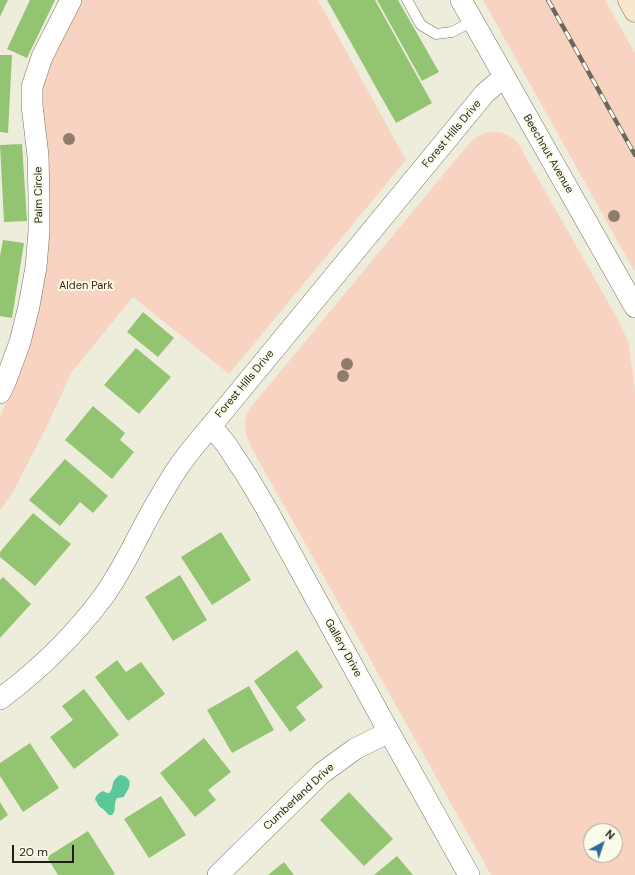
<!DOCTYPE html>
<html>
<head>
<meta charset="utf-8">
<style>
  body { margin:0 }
  #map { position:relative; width:635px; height:875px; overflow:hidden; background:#eeeddc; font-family:"DM Sans",sans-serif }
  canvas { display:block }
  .north { position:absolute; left:583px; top:823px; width:40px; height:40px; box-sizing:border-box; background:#fbfbe9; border:1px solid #a3a395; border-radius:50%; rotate:40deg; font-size:11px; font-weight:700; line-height:16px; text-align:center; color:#1f1f18 }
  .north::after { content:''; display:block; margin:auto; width:14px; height:18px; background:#2e6aa1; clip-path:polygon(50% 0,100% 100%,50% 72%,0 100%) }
  .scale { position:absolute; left:12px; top:845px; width:62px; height:18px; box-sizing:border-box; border:2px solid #1f1f18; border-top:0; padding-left:5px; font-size:12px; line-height:14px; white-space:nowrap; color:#1f1f18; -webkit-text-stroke:3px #fbfbe9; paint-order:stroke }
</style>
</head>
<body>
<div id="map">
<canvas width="635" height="875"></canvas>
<div class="north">N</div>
<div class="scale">20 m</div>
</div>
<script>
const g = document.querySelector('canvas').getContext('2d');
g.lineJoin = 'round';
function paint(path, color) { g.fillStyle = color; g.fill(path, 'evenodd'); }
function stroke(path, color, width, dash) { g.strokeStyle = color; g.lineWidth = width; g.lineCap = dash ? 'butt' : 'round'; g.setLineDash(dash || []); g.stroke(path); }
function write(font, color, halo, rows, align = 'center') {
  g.font = font + ' "DM Sans",sans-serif'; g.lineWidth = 4; g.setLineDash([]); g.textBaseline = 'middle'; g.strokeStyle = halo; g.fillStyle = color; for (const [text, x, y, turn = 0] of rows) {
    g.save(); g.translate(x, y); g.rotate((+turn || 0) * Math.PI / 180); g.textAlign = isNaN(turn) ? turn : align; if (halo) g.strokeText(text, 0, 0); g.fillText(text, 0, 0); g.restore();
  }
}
paint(new Path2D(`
  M 82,0 L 318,0 L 406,160 L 229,374 L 133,297 L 72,372 L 45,430 L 14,490 L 0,511 L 0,416 L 16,382 L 41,109 L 41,92 L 49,64 Z
  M 483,0 L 605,0 L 635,53 L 635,272 Z
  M 493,132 C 503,132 510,135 518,143 L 617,318 L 626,337 L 629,344 L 635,392 L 635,875 L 491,875 L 250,445 C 245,431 241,421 251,407 L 471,141 C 478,135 484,133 493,132 ZM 591,831 L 615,831 L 615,855 L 591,855 Z`), '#f8d3c1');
paint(new Path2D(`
  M 120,775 C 126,775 132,781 129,787 C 128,791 125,793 124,797 L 117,798 C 113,804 117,810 112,815 L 109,815 L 103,809 L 100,807 L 98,805 L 97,802 L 95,800 C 96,795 99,793 103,791 L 107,793 L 109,793 C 115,788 109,782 120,775 Z`), '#5bc899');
paint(new Path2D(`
  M 0,0 L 8,0 L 0,17 Z
  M 30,0 L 55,0 L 27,58 L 7,49 Z
  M 327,0 L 375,0 L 432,103 L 396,123 Z
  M 377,0 L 398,0 L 439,72 L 422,81 Z
  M 0,55 L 12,55 L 8,133 L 0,132 Z
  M 22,144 L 27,221 L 4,222 L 0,145 Z
  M 3,240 L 24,243 L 12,318 L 0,316 L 0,256 Z
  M 143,312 L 174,338 L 158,357 L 127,332 Z
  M 136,348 L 171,377 L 139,414 L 104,385 Z
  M 93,406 L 125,433 L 120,440 L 134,452 L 112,479 L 65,440 Z
  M 65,459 L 108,496 L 93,513 L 80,502 L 60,526 L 29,500 Z
  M 33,513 L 71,544 L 35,586 L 0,557 L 0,552 Z
  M 221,532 L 251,580 L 212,605 L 181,557 Z
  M 180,575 L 207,620 L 173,641 L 145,597 Z
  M 3,577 L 31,604 L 0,638 L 0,580 Z
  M 297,650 L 323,687 L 296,707 L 306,720 L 290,732 L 254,681 Z
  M 117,660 L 126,672 L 141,662 L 165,694 L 128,721 L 95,677 Z
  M 249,686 L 274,730 L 232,753 L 207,710 Z
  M 84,689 L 119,735 L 74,769 L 50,737 L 73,720 L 62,706 Z
  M 204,738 L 231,772 L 208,790 L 216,800 L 195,817 L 160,773 Z
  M 30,743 L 59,788 L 23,812 L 0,776 L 0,763 Z
  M 349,792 L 393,839 L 364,866 L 320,820 Z
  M 161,796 L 186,835 L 149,858 L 124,819 Z
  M 0,802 L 8,815 L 0,821 Z
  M 88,831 L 115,874 L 113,875 L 58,875 L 47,857 Z
  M 397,856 L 413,875 L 374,875 Z
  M 284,862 L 294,875 L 268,875 Z`), '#93c472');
const lane = new Path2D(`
  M 407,0 L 421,25 L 436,34 L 452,32 L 473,21`);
const street = new Path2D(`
  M 461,0 L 635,307
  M 0,393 L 6,380 L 20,342 L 29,306 L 36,267 L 39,231 L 39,198 L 38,156 L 32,105 L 32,87 L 42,57 L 71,0
  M 211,426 L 226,444 L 247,476 L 266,508 L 389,732 L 469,875
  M 0,699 C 39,670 74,636 103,597 C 125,567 138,534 157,502 C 164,490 171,478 179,466 C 189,452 200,439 211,426 L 485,93 L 504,77
  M 218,875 L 322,773 L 355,749 L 389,732`);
const secondary = new Path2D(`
  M 629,0 L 635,11`);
stroke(lane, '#757465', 11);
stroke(street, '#757465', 22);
stroke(secondary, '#757465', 23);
stroke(lane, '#fff', 10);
stroke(street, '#fff', 21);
stroke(secondary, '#f8e7cd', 22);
const rail = new Path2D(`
  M 548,0 L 635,155`);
stroke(rail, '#69685e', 4.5);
stroke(rail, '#fbfbe9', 3, [9]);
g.fillStyle = '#8f7c6a';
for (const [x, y] of [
  [69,139],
  [614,216],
  [347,364],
  [343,376]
]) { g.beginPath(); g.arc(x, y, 6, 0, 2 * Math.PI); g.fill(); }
write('11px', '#1f1f18', '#fbfbe9', [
  ["Forest Hills Drive",452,134,-50],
  ["Beechnut Avenue",548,154,60],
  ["Palm Circle",39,195,-91],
  ["Forest Hills Drive",245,384,-50],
  ["Gallery Drive",343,648,61],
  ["Cumberland Drive",299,797,-43]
]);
write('11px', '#411f0c', '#fbfbe9', [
  ["Alden Park",86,286]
]);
</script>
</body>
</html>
